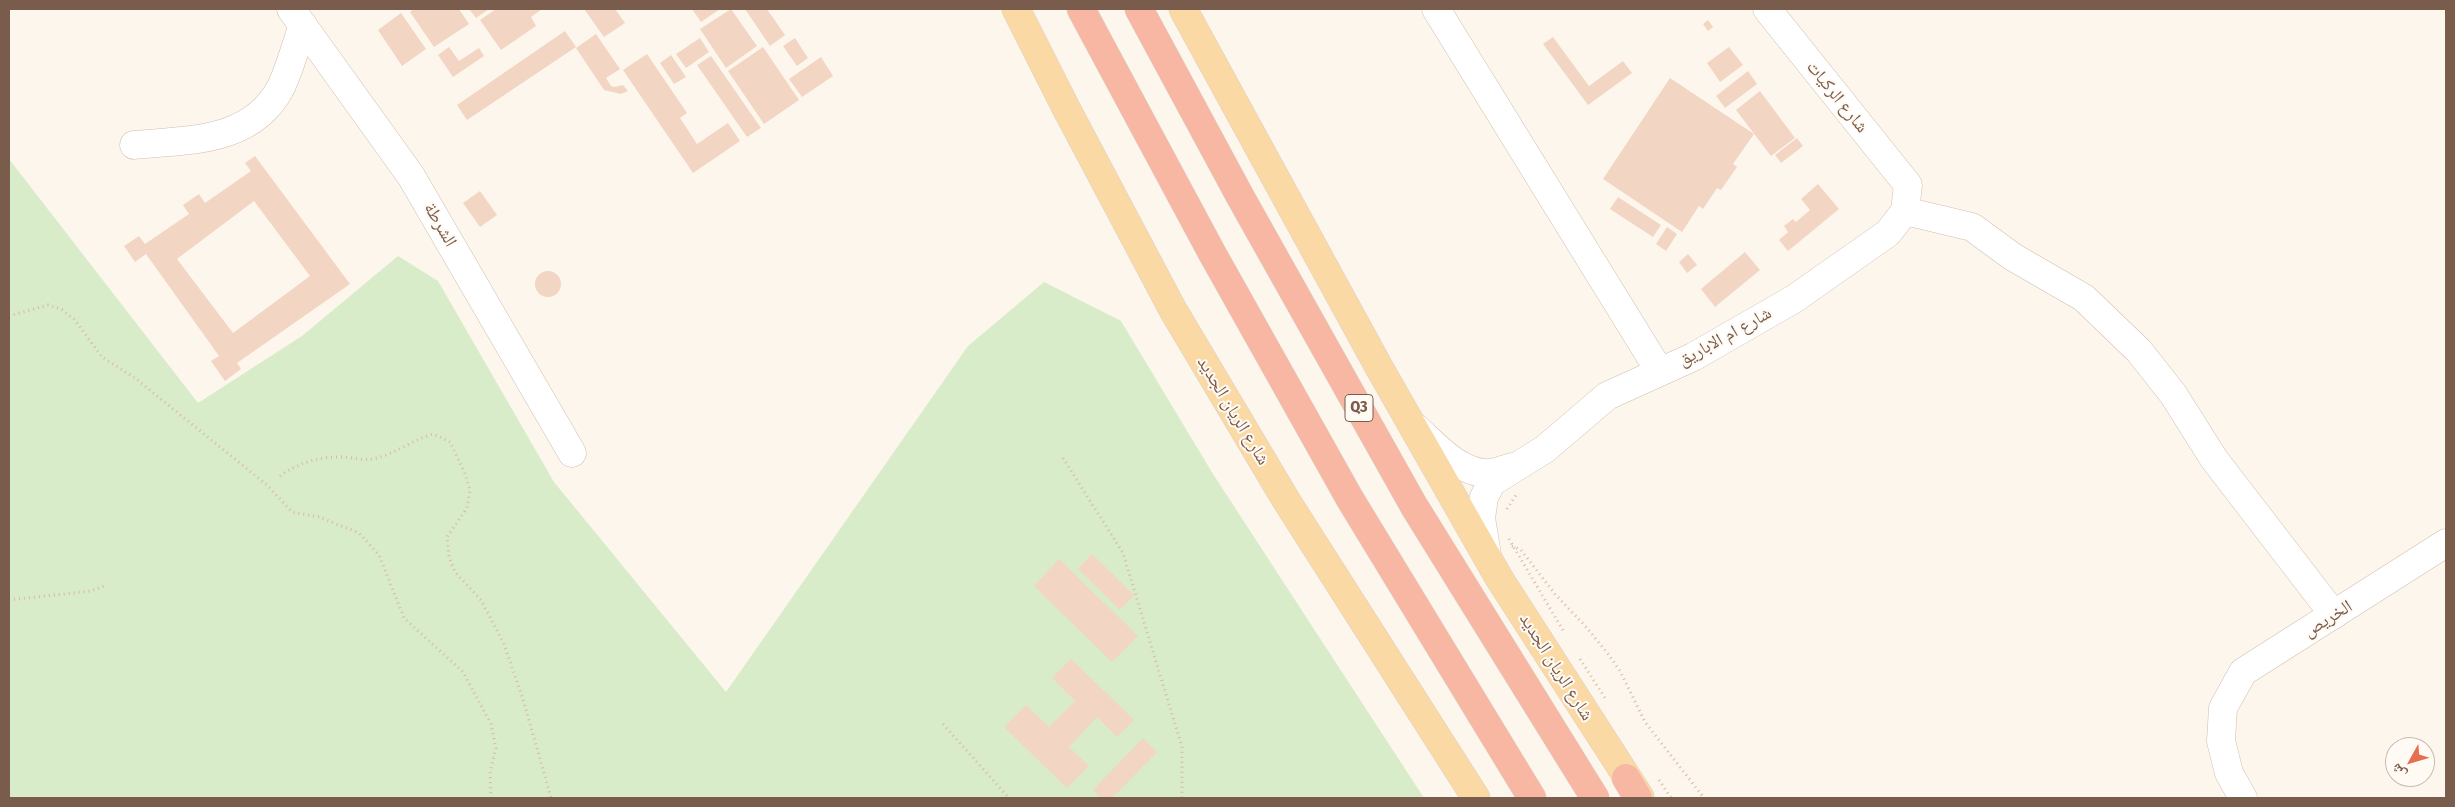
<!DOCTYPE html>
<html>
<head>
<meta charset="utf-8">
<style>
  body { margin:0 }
  #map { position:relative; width:2455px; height:807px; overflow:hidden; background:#fdf6ec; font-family:"Fira Sans Condensed","Noto Naskh Arabic",sans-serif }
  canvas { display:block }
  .frame { position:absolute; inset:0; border:10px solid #7a5c4d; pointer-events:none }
  .north { position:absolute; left:2385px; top:737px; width:50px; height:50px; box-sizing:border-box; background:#fffaf3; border:1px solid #cabbb1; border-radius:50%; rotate:231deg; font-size:14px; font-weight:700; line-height:20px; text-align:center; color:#7a5c4d }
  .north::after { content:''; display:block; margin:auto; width:18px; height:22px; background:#e76f51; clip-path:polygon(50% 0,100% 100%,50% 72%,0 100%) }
</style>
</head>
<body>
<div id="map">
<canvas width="2455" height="807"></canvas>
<div class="frame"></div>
<div class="north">ش</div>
</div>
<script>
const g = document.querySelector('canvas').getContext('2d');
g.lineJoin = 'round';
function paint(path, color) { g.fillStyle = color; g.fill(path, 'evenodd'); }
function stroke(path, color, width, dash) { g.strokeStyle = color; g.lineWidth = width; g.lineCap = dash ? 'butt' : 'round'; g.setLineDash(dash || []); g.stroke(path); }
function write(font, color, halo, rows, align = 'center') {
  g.font = font + ' "Fira Sans Condensed","Noto Naskh Arabic",sans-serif'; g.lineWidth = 4; g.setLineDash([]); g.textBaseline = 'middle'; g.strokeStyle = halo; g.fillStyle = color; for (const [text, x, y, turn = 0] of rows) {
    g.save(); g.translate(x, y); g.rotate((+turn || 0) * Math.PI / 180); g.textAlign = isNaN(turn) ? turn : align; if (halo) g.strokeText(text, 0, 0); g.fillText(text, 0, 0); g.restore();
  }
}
paint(new Path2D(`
  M 9,159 L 198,403 L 302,336 L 398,256 L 438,281 L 554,482 L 726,692 L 968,346 L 1044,282 L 1121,321 L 1213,474 L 1424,798 L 9,798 Z`), '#d8ecc9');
paint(new Path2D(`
  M 414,9 L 459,9 L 469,24 L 434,47 L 410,12 Z
  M 469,9 L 489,9 L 476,18 Z
  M 496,9 L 542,9 L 531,17 L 536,26 L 501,50 L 480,20 Z
  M 584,9 L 615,9 L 625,23 L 604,37 Z
  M 692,9 L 720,9 L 701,22 Z
  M 731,9 L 757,46 L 726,68 L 700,29 Z
  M 745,9 L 767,9 L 785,35 L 770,46 Z
  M 401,13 L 426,49 L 402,66 L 378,30 Z
  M 1708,20 L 1713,27 L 1708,31 L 1703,24 Z
  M 565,31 L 576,47 L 467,120 L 457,105 Z
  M 596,34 L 620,69 L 606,78 L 611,86 L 615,87 L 623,85 L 628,91 L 621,94 L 604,90 L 576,48 Z
  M 1553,37 L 1589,86 L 1623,61 L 1632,73 L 1588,105 L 1543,44 Z
  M 700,38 L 709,52 L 686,68 L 676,54 Z
  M 795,38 L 808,58 L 797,66 L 783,46 Z
  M 449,47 L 459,61 L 479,48 L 484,56 L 453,77 L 438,55 Z
  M 763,47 L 799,100 L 764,124 L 728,71 Z
  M 1729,47 L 1743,65 L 1720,82 L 1707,63 Z
  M 647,54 L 687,113 L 680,118 L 697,144 L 728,123 L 740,141 L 693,173 L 623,70 Z
  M 671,55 L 686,77 L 674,84 L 660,63 Z
  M 711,56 L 761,128 L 747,137 L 697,65 Z
  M 821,57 L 833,76 L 802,97 L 789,79 Z
  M 1748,71 L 1757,84 L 1725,108 L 1716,96 Z
  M 1670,78 L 1754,134 L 1733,164 L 1737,167 L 1721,190 L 1717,188 L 1703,209 L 1699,206 L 1682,232 L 1603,179 Z
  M 1760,91 L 1795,138 L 1771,156 L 1736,110 Z
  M 1797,138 L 1803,146 L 1781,163 L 1775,155 Z
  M 255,156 L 350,284 L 237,363 L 241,369 L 225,381 L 211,361 L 219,356 L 146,254 L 135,262 L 124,246 L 139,236 L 145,244 L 189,214 L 183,205 L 199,194 L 205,203 L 251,171 L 245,163 ZM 254,201 L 310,276 L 233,333 L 177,259 Z
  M 1818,184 L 1839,209 L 1788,251 L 1779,240 L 1788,232 L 1784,226 L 1793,219 L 1796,222 L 1810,210 L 1801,199 Z
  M 480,191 L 497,215 L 480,227 L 463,203 Z
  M 1618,197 L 1661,225 L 1653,237 L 1610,209 Z
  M 1667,227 L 1677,234 L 1666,251 L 1656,244 Z
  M 1745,252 L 1760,270 L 1715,307 L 1701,289 Z
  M 1688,254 L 1697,265 L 1687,273 L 1679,262 Z
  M535 284a13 13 0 1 1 26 0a13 13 0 1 1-26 0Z
  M 1092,554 L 1134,595 L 1120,610 L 1078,569 Z
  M 1059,559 L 1138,636 L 1112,662 L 1034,586 Z
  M 1071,659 L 1134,720 L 1117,737 L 1097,717 L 1069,747 L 1089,766 L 1067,788 L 1004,727 L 1026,705 L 1049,727 L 1075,701 L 1052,678 Z
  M 1143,738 L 1157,752 L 1112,798 L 1101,798 L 1093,790 Z`), '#f3d5c3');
const minor = new Path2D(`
  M 291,9 L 411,176 L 572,453
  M 1436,9 L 1660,372
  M 134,145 C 188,140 252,143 281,87 C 290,68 296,45 303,25
  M 1905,211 L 1972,227 L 2013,257 L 2084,298 L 2139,351 L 2173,394 L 2214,459 L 2334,615
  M 1416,428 C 1436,446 1457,471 1485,473 C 1493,474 1504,469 1512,467
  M 1487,555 L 1481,518 L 1484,497 L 1492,482 L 1545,449 L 1607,396 L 1693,357 L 1794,299 L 1888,233 L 1905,211 L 1908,185 L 1767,9
  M 2243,798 L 2229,773 L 2221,741 L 2223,708 L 2243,672 L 2446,543`);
const major = new Path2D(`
  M 1016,9 L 1066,108 L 1173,310 L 1286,500 L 1476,798
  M 1183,9 L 1380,369 L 1499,578 L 1640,797`);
const highway = new Path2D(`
  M 1081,9 L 1212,253 L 1350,499 L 1532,798
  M 1139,9 L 1241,198 L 1414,506 L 1595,798
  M 1626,778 L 1638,798`);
stroke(minor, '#d1beb0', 29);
stroke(major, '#dad1cd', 29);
stroke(highway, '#dad1cd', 29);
stroke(new Path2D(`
  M 9,316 L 48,305 L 61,309 L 74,319 L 102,357 L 135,378 L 268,486 L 292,512 L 319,517 L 359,533 L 379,555 L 404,618 L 463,672 L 491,724 L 496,748 L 490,772 L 491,798
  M 1063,458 L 1123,553 L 1182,747 L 1182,798
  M 280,476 C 298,463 320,456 342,457 C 352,457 363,461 372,459 C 394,455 412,440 433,434 L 450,442 L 464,471 L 470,490 L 467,508 L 447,537 L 449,557 L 455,572 L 481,600 L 504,644 L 523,699 L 551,798
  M 1507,509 L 1516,495
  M 1509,539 L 1564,632
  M 1512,546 L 1521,550 L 1555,594 L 1587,628 L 1609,655 L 1620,671 L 1645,722 L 1704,798
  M 9,600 L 91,591 L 104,586
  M 1580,659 L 1605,698
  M 943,724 L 1009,798
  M 1659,780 L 1671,798`), '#d9b8a5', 3, [1, 4]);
stroke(minor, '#fff', 28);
stroke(major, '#fbd9a5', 28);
stroke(highway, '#f7b7a3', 28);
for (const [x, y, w] of [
  [1359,408,28]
]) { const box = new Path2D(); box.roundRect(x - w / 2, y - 13.5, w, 27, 4); g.fillStyle = '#fffaf3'; g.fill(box); stroke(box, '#7a5c4d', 1); }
write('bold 16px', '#7a5c4d', null, [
  ["Q3",1359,408]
]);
write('18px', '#7a5c4d', '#fffaf3', [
  ["شارع الركيات",1837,97,51],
  ["الشرطة",440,225,60],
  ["شارع ام الاباريق",1725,337,-29],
  ["شارع الريان الجديد",1233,411,59],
  ["الخريص",2328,619,-32],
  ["شارع الريان الجديد",1556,667,58]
]);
</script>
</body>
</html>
